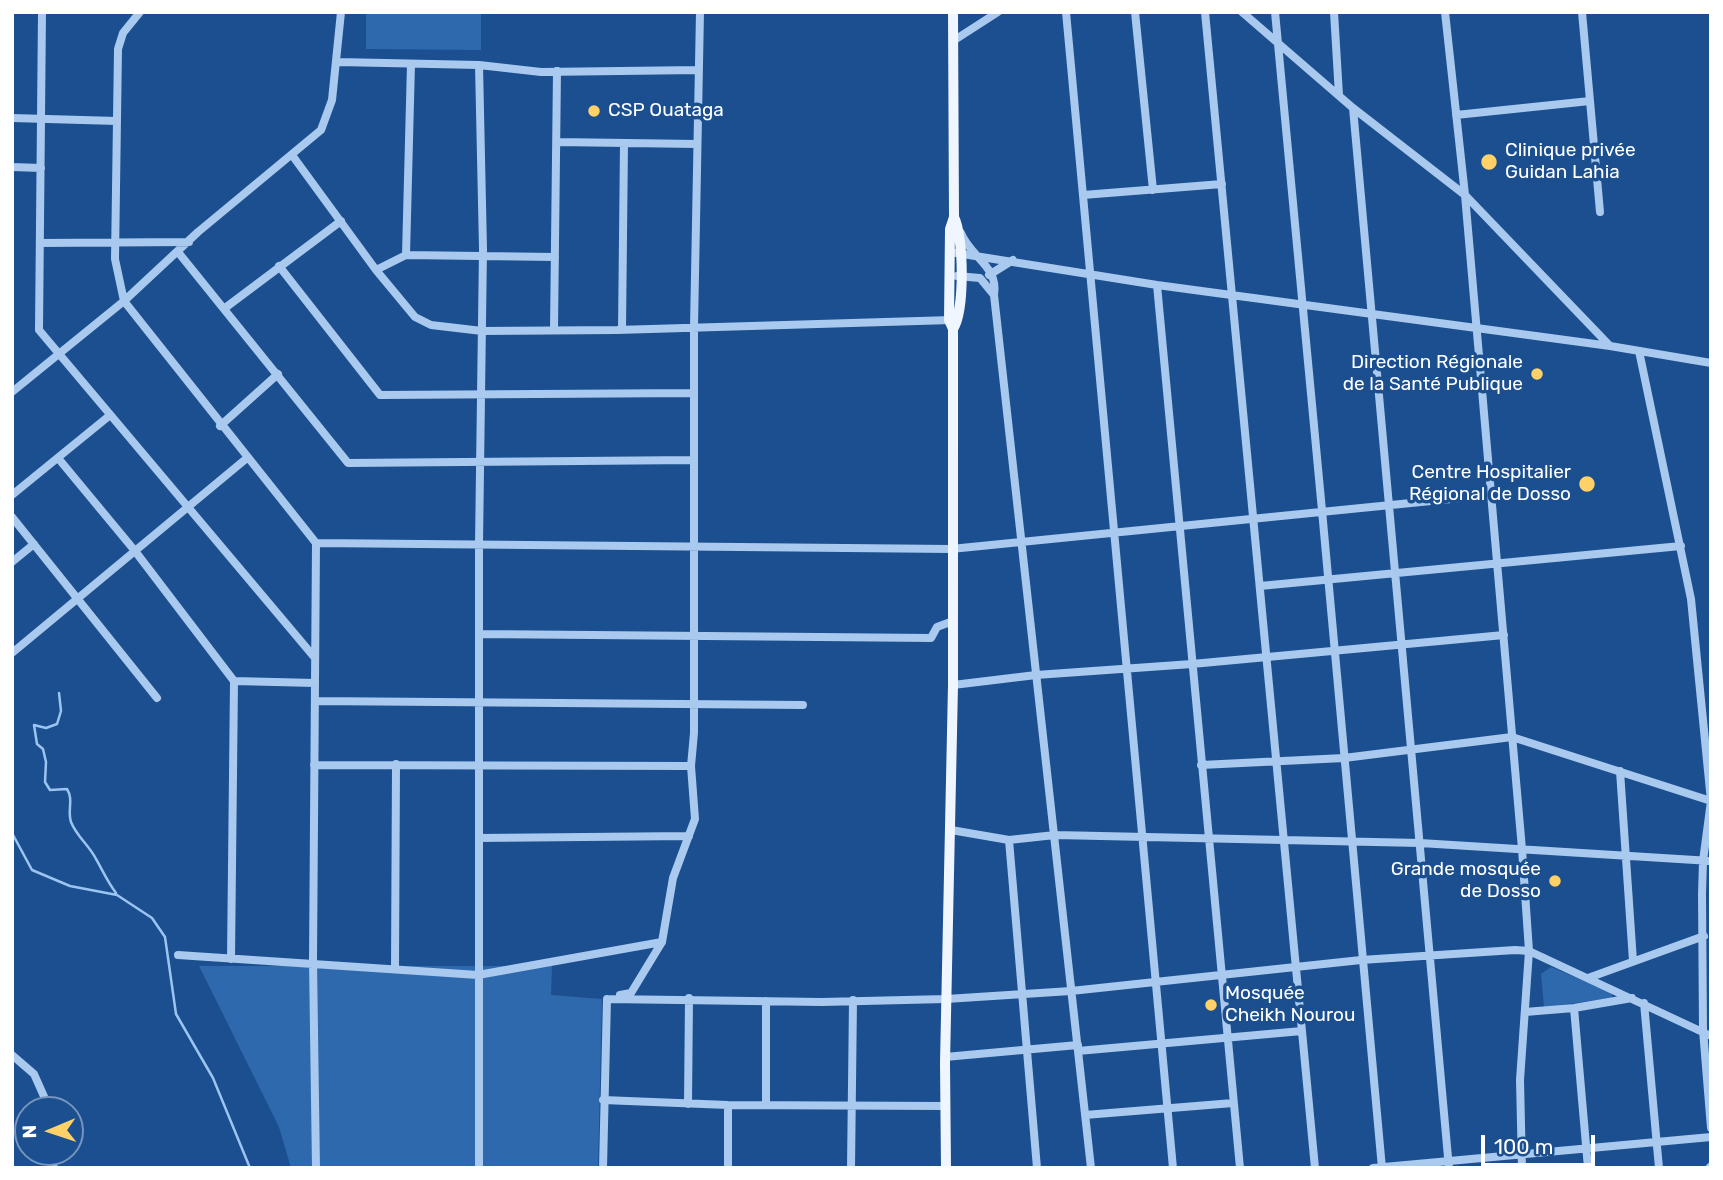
<!DOCTYPE html>
<html>
<head>
<meta charset="utf-8">
<style>
  body { margin:0 }
  #map { position:relative; width:1723px; height:1180px; overflow:hidden; background:#1b4f8f; font-family:Rubik,sans-serif }
  canvas { display:block }
  .frame { position:absolute; inset:0; border:14px solid #fff; pointer-events:none }
  .north { position:absolute; left:14px; top:1096px; width:70px; height:70px; box-sizing:border-box; background:#1b4f8f; border:2px solid #7695bc; border-radius:50%; rotate:268deg; font-size:19px; font-weight:700; line-height:28px; text-align:center; color:#fff }
  .north::after { content:''; display:block; margin:auto; width:24px; height:32px; background:#ffd166; clip-path:polygon(50% 0,100% 100%,50% 72%,0 100%) }
  .scale { position:absolute; left:1481px; top:1135px; width:114px; height:32px; box-sizing:border-box; border:4px solid #fff; border-top:0; padding-left:9px; font-size:21px; line-height:24px; white-space:nowrap; color:#fff; -webkit-text-stroke:5px #1b4f8f; paint-order:stroke }
</style>
</head>
<body>
<div id="map">
<canvas width="1723" height="1180"></canvas>
<div class="frame"></div>
<div class="north">N</div>
<div class="scale">100 m</div>
</div>
<script>
const g = document.querySelector('canvas').getContext('2d');
g.lineJoin = 'round';
function paint(path, color) { g.fillStyle = color; g.fill(path, 'evenodd'); }
function stroke(path, color, width, dash) { g.strokeStyle = color; g.lineWidth = width; g.lineCap = dash ? 'butt' : 'round'; g.setLineDash(dash || []); g.stroke(path); }
function write(font, color, halo, rows, align = 'center') {
  g.font = font + ' Rubik,sans-serif'; g.lineWidth = 7; g.setLineDash([]); g.textBaseline = 'middle'; g.strokeStyle = halo; g.fillStyle = color; for (const [text, x, y, turn = 0] of rows) {
    g.save(); g.translate(x, y); g.rotate((+turn || 0) * Math.PI / 180); g.textAlign = isNaN(turn) ? turn : align; if (halo) g.strokeText(text, 0, 0); g.fillText(text, 0, 0); g.restore();
  }
}
paint(new Path2D(`
  M 366,12 L 481,12 L 481,50 L 366,49 Z
  M 199,966 L 552,966 L 551,995 L 602,999 L 598,1168 L 291,1168 L 279,1127 Z
  M 1551,967 L 1612,993 L 1612,998 L 1544,1007 L 1541,974 Z`), '#2e69ad');
stroke(new Path2D(`
  M 59,693 L 61,711 L 57,724 L 46,728 L 34,725 L 37,744 L 43,749 L 46,762 L 45,782 L 50,790 L 67,789 C 74,800 67,810 71,822 C 77,837 89,845 96,859 C 103,871 107,881 116,893
  M 12,833 L 32,870 L 70,886 L 117,895 L 152,918 L 165,937 L 176,1014 L 213,1078 L 250,1168`), '#9cc4f0', 2.5);
stroke(new Path2D(`
  M 42,12 L 39,330 L 315,658
  M 140,12 L 123,33 L 118,49 L 115,259 L 124,301 L 316,543 L 313,962 L 316,1168
  M 1066,12 L 1173,1168
  M 1135,12 L 1153,190
  M 1205,12 L 1315,1168
  M 1242,12 L 1353,108 L 1465,195 L 1610,346 L 1711,363
  M 1275,12 C 1313,397 1346,783 1382,1168
  M 1334,12 L 1339,95
  M 1445,12 L 1465,195 L 1522,849 L 1529,951 L 1520,1080 L 1522,1168
  M 1582,12 L 1600,212
  M 953,41 L 998,12
  M 338,62 L 479,65 L 541,72 L 699,70
  M 1353,108 L 1449,1168
  M 1456,115 L 1590,101
  M 12,118 L 117,121
  M 557,142 L 697,144
  M 292,155 L 376,270 L 415,317 L 431,325 L 482,331 L 617,330 L 952,320
  M 12,167 L 41,168
  M 1083,195 L 1222,184
  M 961,233 C 970,257 999,266 994,295 L 1091,1168
  M 40,243 L 189,242
  M 178,252 L 348,463 L 694,460
  M 950,252 L 1157,285 L 1610,346
  M 406,255 L 555,257
  M 279,266 L 380,395 L 694,393
  M 376,270 L 406,255 L 411,64
  M 989,275 L 1013,260
  M 957,276 L 980,278 L 994,295
  M 1157,285 L 1240,1168
  M 225,308 L 341,221
  M 554,330 L 557,71
  M 622,330 L 624,143
  M 1639,351 L 1691,599 L 1711,801 L 1703,861 L 1702,894 L 1703,1030 L 1711,1128
  M 12,392 L 124,301 L 198,232 L 321,130 L 332,100 L 341,12
  M 220,426 L 278,374
  M 58,458 L 135,551 L 234,681 L 231,959
  M 12,495 L 109,416
  M 12,517 L 157,698
  M 316,543 L 951,549 L 1491,495
  M 12,562 L 34,544
  M 1260,586 L 1681,546
  M 479,634 L 931,638 L 937,627 L 953,621
  M 12,653 L 247,458
  M 234,681 L 315,683
  M 953,685 L 1036,675 L 1192,664 L 1504,635
  M 315,701 L 803,705
  M 314,765 L 691,766
  M 1201,765 L 1344,758 L 1512,737 L 1711,801
  M 1620,771 L 1633,961
  M 951,830 L 1009,840 L 1055,835 L 1420,843 L 1711,861
  M 479,838 L 689,836
  M 1009,840 L 1037,1168
  M 178,955 L 478,975 L 662,942
  M 395,969 L 396,764
  M 1588,978 L 1704,936
  M 620,995 L 631,993 L 662,942 L 673,878 L 695,819 L 691,766 L 694,733 L 694,327 L 700,12
  M 607,999 L 822,1002 L 946,999 L 1071,991 L 1361,960 L 1515,950 L 1529,951 L 1711,1036
  M 1644,1003 L 1659,1168
  M 1574,1008 L 1588,1168
  M 1525,1012 L 1574,1008 L 1632,998
  M 1078,1051 L 1302,1031
  M 12,1055 L 34,1074 L 50,1110
  M 945,1057 L 1078,1045
  M 603,1100 L 728,1105 L 945,1106
  M 688,1104 L 689,998
  M 728,1105 L 728,1168
  M 766,1105 L 766,1001
  M 1085,1115 L 1233,1103
  M 53,1168 L 55,1152
  M 479,1168 L 479,544 L 483,249 L 479,65
  M 603,1168 L 607,999
  M 851,1168 L 853,1000
  M 1373,1168 L 1711,1137
  M 1709,1168 L 1711,1166`), '#a9c9ee', 8);
stroke(new Path2D(`
  M 953,329 C 965,311 964,237 954,217
  M 946,1168 L 945,1063 L 953,685 L 953,329 L 949,320 L 950,229 L 954,217 L 953,12`), '#f0f6ff', 10);
for (const [x, y, r, color] of [
  [594,111,7,"#ffd166"],
  [1489,162,9,"#ffd166"],
  [1537,374,7,"#ffd166"],
  [1587,484,9,"#ffd166"],
  [1555,881,7,"#ffd166"],
  [1211,1005,7,"#ffd166"]
]) { const dot = new Path2D(); dot.arc(x, y, r, 0, 2 * Math.PI); g.fillStyle = color; g.fill(dot); stroke(dot, '#1b4f8f', 2.5); }
write('19px', '#fff', '#1b4f8f', [
  ["CSP Ouataga",608,111],
  ["Clinique privée",1505,151],
  ["Guidan Lahia",1505,173],
  ["Direction Régionale",1523,363,"right"],
  ["de la Santé Publique",1523,385,"right"],
  ["Centre Hospitalier",1571,473,"right"],
  ["Régional de Dosso",1571,495,"right"],
  ["Grande mosquée",1541,870,"right"],
  ["de Dosso",1541,892,"right"],
  ["Mosquée",1225,994],
  ["Cheikh Nourou",1225,1016]
], 'left');
</script>
</body>
</html>
